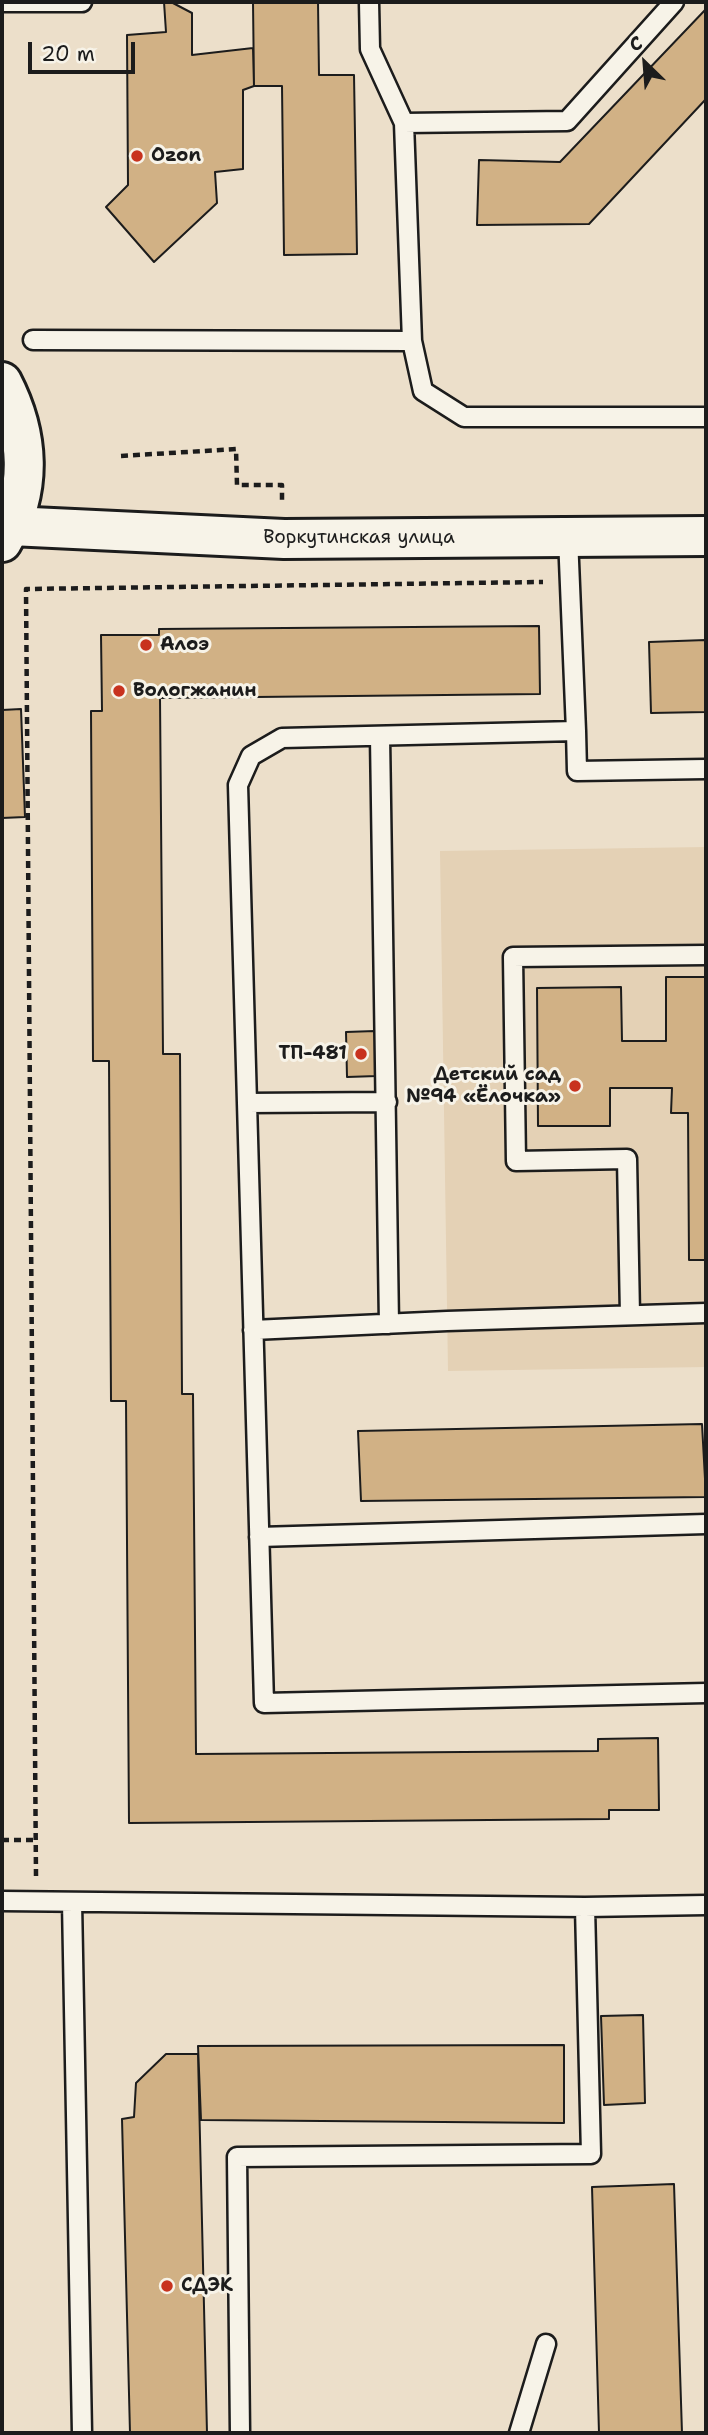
<!DOCTYPE html>
<html>
<head>
<meta charset="utf-8">
<style>
  body { margin:0 }
  #map { position:relative; width:708px; height:2435px; overflow:hidden; background:#ecdfca; font-family:"Shantell Sans",sans-serif }
  canvas { display:block }
  .frame { position:absolute; inset:0; border:4px solid #1c1c1c; pointer-events:none }
  .north { position:absolute; left:610px; top:28px; width:70px; height:70px; -webkit-text-stroke:5px #f7f3e8; paint-order:stroke; rotate:335deg; font-size:19px; font-weight:700; line-height:28px; text-align:center; color:#1c1c1c }
  .north::after { content:''; display:block; margin:auto; width:24px; height:32px; background:#1c1c1c; clip-path:polygon(50% 0,100% 100%,50% 72%,0 100%) }
  .scale { position:absolute; left:28px; top:42px; width:107px; height:32px; box-sizing:border-box; border:4px solid #1c1c1c; border-top:0; padding-left:9px; font-size:21px; line-height:24px; white-space:nowrap; color:#1c1c1c; -webkit-text-stroke:5px #f7f3e8; paint-order:stroke }
</style>
</head>
<body>
<div id="map">
<canvas width="708" height="2435"></canvas>
<div class="frame"></div>
<div class="north">С</div>
<div class="scale">20 m</div>
</div>
<script>
const g = document.querySelector('canvas').getContext('2d');
g.lineJoin = 'round';
function paint(path, color) { g.fillStyle = color; g.fill(path, 'evenodd'); }
function stroke(path, color, width, dash) { g.strokeStyle = color; g.lineWidth = width; g.lineCap = dash ? 'butt' : 'round'; g.setLineDash(dash || []); g.stroke(path); }
function write(font, color, halo, rows, align = 'center') {
  g.font = font + ' "Shantell Sans",sans-serif'; g.lineWidth = 6; g.setLineDash([]); g.textBaseline = 'middle'; g.strokeStyle = halo; g.fillStyle = color; for (const [text, x, y, turn = 0] of rows) {
    g.save(); g.translate(x, y); g.rotate((+turn || 0) * Math.PI / 180); g.textAlign = isNaN(turn) ? turn : align; if (halo) g.strokeText(text, 0, 0); g.fillText(text, 0, 0); g.restore();
  }
}
paint(new Path2D(`
  M 706,847 L 706,1367 L 448,1371 L 440,851 Z`), '#e4d1b5');
const building = new Path2D(`
  M 164,2 L 171,2 L 192,13 L 192,55 L 253,48 L 254,86 L 243,90 L 243,169 L 215,172 L 217,203 L 154,262 L 106,207 L 128,185 L 127,35 L 166,32 Z
  M 253,2 L 318,2 L 319,75 L 354,75 L 357,254 L 284,255 L 282,86 L 254,86 Z
  M 706,9 L 706,99 L 589,224 L 477,225 L 479,160 L 560,162 Z
  M 539,626 L 540,694 L 160,698 L 163,1054 L 180,1054 L 182,1394 L 193,1394 L 196,1754 L 598,1751 L 598,1739 L 658,1738 L 659,1810 L 609,1810 L 609,1819 L 129,1823 L 126,1401 L 111,1401 L 109,1061 L 93,1061 L 91,711 L 102,711 L 101,635 L 159,635 L 159,629 Z
  M 706,640 L 706,712 L 651,713 L 649,642 Z
  M 21,709 L 25,817 L 2,818 L 2,710 Z
  M 666,977 L 706,977 L 706,1260 L 689,1260 L 688,1113 L 671,1113 L 672,1088 L 610,1088 L 610,1126 L 538,1126 L 537,988 L 621,987 L 622,1041 L 666,1041 Z
  M 375,1031 L 377,1076 L 347,1077 L 346,1032 Z
  M 702,1424 L 706,1497 L 361,1501 L 358,1431 Z
  M 643,2015 L 645,2103 L 604,2105 L 601,2016 Z
  M 564,2045 L 564,2123 L 201,2120 L 198,2046 Z
  M 166,2054 L 198,2054 L 207,2433 L 130,2433 L 122,2119 L 134,2117 L 136,2083 Z
  M 674,2184 L 682,2433 L 599,2433 L 592,2187 Z`);
paint(building, '#d1b185');
stroke(building, '#1c1c1c', 2);
const service = new Path2D(`
  M 2,2 L 82,2
  M 404,123 L 567,121 L 674,2
  M 33,340 L 412,341 L 404,123 L 370,49 L 369,2
  M 412,341 L 423,391 L 464,417 L 706,417
  M 568,537 L 576,731 L 282,738 L 251,756 L 238,785 L 264,1703 L 706,1693
  M 576,731 L 577,771 L 706,769
  M 380,737 L 389,1324
  M 247,1103 L 387,1102
  M 630,1315 L 627,1159 L 516,1161 L 513,957 L 706,955
  M 253,1330 L 447,1321 L 706,1313
  M 259,1537 L 706,1524
  M 2,1901 L 585,1907 L 706,1905
  M 72,1902 L 82,2433
  M 240,2433 L 237,2157 L 591,2154 L 585,1907
  M 519,2433 L 546,2344`);
const tertiary = new Path2D(`
  M 11,526 L 284,539 L 706,536`);
const secondary = new Path2D(`
  M 2,382 C 29,434 33,490 2,542`);
stroke(service, '#1c1c1c', 23);
stroke(tertiary, '#1c1c1c', 44);
stroke(secondary, '#1c1c1c', 44);
stroke(new Path2D(`
  M 121,456 L 236,449 L 237,485 L 282,485 L 282,504
  M 2,1840 L 35,1840
  M 36,1876 L 26,589 L 543,582`), '#1c1c1c', 4.5, [7, 5]);
stroke(service, '#f7f3e8', 18);
stroke(tertiary, '#f7f3e8', 38);
stroke(secondary, '#f7f3e8', 38);
for (const [x, y, r, color] of [
  [137,156,7,"#c8321e"],
  [146,645,7,"#c8321e"],
  [119,691,7,"#c8321e"],
  [361,1054,7,"#c8321e"],
  [575,1086,7,"#c8321e"],
  [167,2286,7,"#c8321e"]
]) { const dot = new Path2D(); dot.arc(x, y, r, 0, 2 * Math.PI); g.fillStyle = color; g.fill(dot); stroke(dot, '#f7f3e8', 2.5); }
write('bold 19px', '#1c1c1c', '#f7f3e8', [
  ["Ozon",151,156],
  ["Алоэ",160,645],
  ["Вологжанин",133,691],
  ["ТП-481",347,1054,"right"],
  ["Детский сад",561,1075,"right"],
  ["№94 «Ёлочка»",561,1097,"right"],
  ["СДЭК",181,2286]
], 'left');
write('19px', '#1c1c1c', '#f7f3e8', [
  ["Воркутинская улица",359,538]
]);
</script>
</body>
</html>
